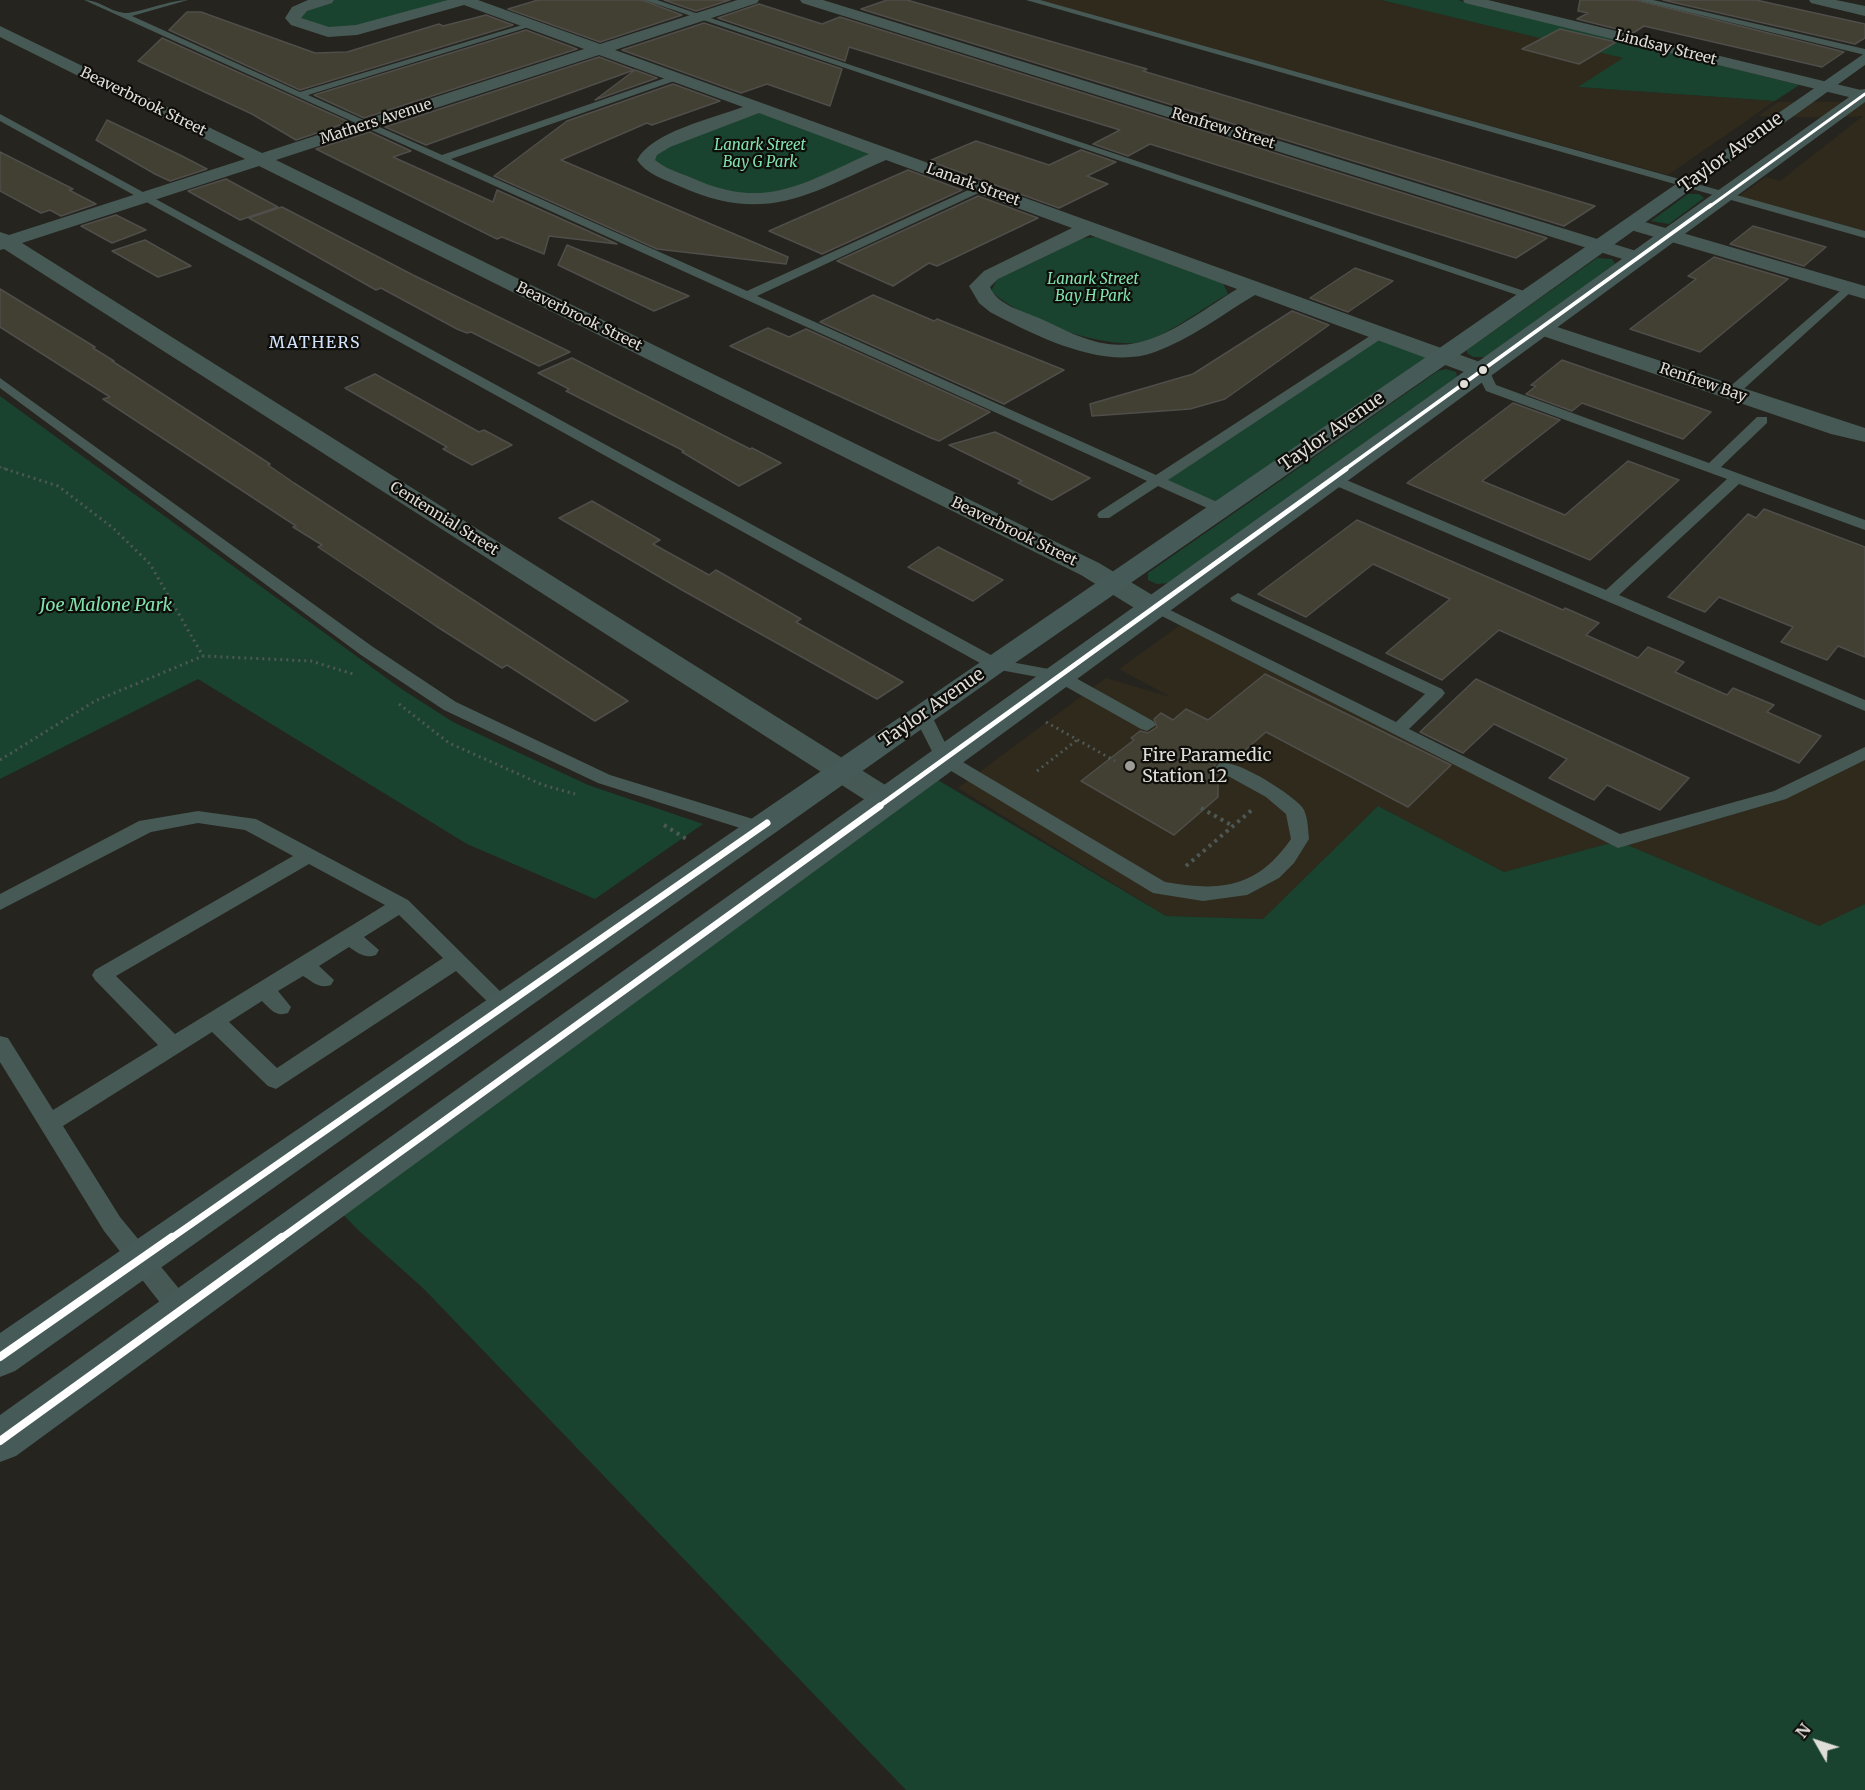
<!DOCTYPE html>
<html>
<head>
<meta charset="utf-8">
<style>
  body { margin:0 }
  #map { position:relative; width:1865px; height:1790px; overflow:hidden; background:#25241f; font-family:Merriweather,serif }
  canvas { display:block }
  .north { position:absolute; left:1787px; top:1712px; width:60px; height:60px; -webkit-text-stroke:4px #0f0e0a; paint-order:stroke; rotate:309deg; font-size:16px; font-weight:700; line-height:24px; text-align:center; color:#dfddd7 }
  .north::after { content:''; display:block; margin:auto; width:21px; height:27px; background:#dfddd7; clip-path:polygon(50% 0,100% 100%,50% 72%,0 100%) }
</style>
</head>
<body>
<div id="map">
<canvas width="1865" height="1790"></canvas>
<div class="north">N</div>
</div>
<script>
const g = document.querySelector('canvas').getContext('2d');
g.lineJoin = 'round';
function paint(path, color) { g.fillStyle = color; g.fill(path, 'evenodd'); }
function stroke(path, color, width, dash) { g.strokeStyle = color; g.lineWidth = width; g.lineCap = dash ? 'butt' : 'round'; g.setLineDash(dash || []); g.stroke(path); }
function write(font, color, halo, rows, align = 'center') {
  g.font = font + ' Merriweather,serif'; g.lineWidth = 4.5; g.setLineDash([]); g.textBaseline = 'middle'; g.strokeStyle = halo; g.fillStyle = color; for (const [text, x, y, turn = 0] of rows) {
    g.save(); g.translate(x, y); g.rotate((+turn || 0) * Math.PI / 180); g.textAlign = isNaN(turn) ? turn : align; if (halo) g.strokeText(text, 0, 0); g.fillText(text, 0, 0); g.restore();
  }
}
paint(new Path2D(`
  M 1037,0 L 1381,0 L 1624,58 L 1579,87 L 1775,101 L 1668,175 Z
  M 1778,102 L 1865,102 L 1865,231 L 1739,196 L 1766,177 L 1780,181 L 1863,116 L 1832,118 L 1758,116 Z
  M 1183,623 L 1618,841 L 1780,795 L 1865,753 L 1865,904 L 1819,927 L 1618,841 L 1504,872 L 1378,806 L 1263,919 L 1166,916 L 958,788 L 1106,678 L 1171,697 L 1119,669 Z`), '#2f2a1c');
paint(new Path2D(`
  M 327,0 L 464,0 L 328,32 L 296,22 L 295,11 Z
  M 1381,0 L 1458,0 L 1799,85 L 1775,101 L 1578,87 L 1623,58 Z
  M 760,107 L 886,153 L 791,193 L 753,200 L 650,166 L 650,152 Z
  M 1688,194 L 1699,194 L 1704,198 L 1669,224 L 1651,221 Z
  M 1096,237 L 1223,283 L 1228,294 C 1205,307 1173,331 1149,340 C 1110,354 1019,318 991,291 L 998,278 L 1078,239 Z
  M 1597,258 L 1612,259 L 1615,264 L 1485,357 L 1473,357 L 1467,353 L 1467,350 Z
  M 1381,335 L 1441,357 L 1221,509 L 1157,480 Z
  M 1446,369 L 1456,372 L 1457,377 L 1169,583 L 1157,584 L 1148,580 L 1148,573 L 1438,371 Z
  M 0,396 L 400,688 L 453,722 L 588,785 L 703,824 L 595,899 L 467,844 L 198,679 L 0,779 Z
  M 926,773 L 1166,916 L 1263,919 L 1378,806 L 1504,872 L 1618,841 L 1819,926 L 1865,904 L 1865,1790 L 906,1790 L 424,1289 L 358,1230 L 331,1202 Z`), '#1a432f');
const building = new Path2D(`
  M 538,0 L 642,0 L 682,15 L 600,42 L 508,9 Z
  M 664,0 L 730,0 L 696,11 Z
  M 887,0 L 907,0 L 1147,69 L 1143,71 L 1595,206 L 1564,226 L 861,9 Z
  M 1580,0 L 1636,0 L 1844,52 L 1822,67 L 1644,26 L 1633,33 L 1577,19 L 1588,13 L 1578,11 Z
  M 1663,0 L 1756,0 L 1865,24 L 1865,38 L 1855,44 Z
  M 759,4 L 822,24 L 840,17 L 1547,238 L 1516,258 L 1150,144 L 1128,156 L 1093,144 L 1120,130 L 849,47 L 845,61 L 718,18 Z
  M 187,12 L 201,12 L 315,53 L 347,52 L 439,24 L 443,26 L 486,15 L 513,25 L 300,90 L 169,30 Z
  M 704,23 L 842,69 L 830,106 L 767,84 L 741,93 L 622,50 Z
  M 1560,29 L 1616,42 L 1579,64 L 1522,49 Z
  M 526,30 L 577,49 L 364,118 L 314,95 Z
  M 162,38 L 349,122 L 296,140 L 252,114 L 138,61 Z
  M 599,57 L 634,70 L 426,145 L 385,127 Z
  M 635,70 L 657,78 L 595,100 Z
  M 673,84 L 720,101 L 652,125 L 647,123 L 561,160 L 788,257 L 786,264 L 657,249 L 494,176 L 567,121 Z
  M 107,120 L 180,155 L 207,169 L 170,181 L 155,174 L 96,140 Z
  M 370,132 L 411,151 L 393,157 L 493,202 L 497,190 L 617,244 L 549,236 L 544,254 L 502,237 L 497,239 L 316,149 Z
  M 976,141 L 1049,165 L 1081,150 L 1116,162 L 1087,176 L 1108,184 L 1059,208 L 929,161 Z
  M 0,152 L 73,189 L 69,190 L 96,204 L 61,216 L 50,210 L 41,213 L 0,191 Z
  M 908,170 L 962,190 L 822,254 L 769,231 Z
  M 226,179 L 278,207 L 240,220 L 188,191 Z
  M 978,196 L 1038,218 L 937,266 L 929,263 L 893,286 L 837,261 Z
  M 282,207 L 413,275 L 570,352 L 539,366 L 471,332 L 467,333 L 457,329 L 381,288 L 376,290 L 249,218 Z
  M 116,215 L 146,230 L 112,243 L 81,226 Z
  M 1753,226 L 1826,247 L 1804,266 L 1730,244 Z
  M 145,240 L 191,266 L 158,277 L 112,251 Z
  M 567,245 L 632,272 L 689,296 L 654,311 L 558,265 Z
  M 1714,257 L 1788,279 L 1700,352 L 1630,329 L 1696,279 L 1688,276 Z
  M 1355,268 L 1393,281 L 1348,312 L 1310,298 Z
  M 0,289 L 95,347 L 93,348 L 114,361 L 112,361 L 270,464 L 268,465 L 294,483 L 628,701 L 595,721 L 507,665 L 502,668 L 436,626 L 318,547 L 322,545 L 293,527 L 296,526 L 103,399 L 110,397 L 0,327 Z
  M 873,295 L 934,321 L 937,319 L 1064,370 L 1004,404 L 820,322 Z
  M 1292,311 L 1329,325 L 1225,399 L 1190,409 L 1092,416 L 1090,404 L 1193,374 Z
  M 768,328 L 789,337 L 806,329 L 990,412 L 939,441 L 931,438 L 730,346 Z
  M 572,358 L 750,449 L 752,448 L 781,463 L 739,486 L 682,452 L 684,451 L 566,391 L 569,389 L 538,373 Z
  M 1562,360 L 1711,412 L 1683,439 L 1582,403 L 1572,411 L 1526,394 L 1536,386 L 1531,385 Z
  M 375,374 L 479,432 L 484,430 L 512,445 L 472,465 L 443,449 L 447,447 L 345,388 Z
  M 1513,403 L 1560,420 L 1482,481 L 1565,515 L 1628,461 L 1679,480 L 1590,560 L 1407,483 Z
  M 995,432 L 1090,478 L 1052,500 L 1018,483 L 1022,481 L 949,445 Z
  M 592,501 L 660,540 L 653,544 L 709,575 L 716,570 L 801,619 L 796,622 L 903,682 L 877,699 L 682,590 L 559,518 Z
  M 1764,509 L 1865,547 L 1865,657 L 1838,646 L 1827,660 L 1781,642 L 1793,627 L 1719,597 L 1705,612 L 1668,597 L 1748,514 L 1756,518 Z
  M 1357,520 L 1563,610 L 1565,608 L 1599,623 L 1586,635 L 1638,658 L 1648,647 L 1684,662 L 1675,672 L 1727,695 L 1733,688 L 1774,705 L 1767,712 L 1821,736 L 1799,763 L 1499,630 L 1442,680 L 1386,653 L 1450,599 L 1373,564 L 1306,617 L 1258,594 Z
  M 938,547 L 1003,580 L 973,601 L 908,567 Z
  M 1265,674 L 1451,765 L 1408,807 L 1266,732 L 1231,762 L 1217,762 L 1214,767 L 1219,773 L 1211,780 L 1218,784 L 1218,797 L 1174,835 L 1081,781 L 1134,740 L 1131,738 L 1140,731 L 1148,733 L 1157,727 L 1154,719 L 1161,713 L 1173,720 L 1186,709 L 1208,720 Z
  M 1476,679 L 1689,778 L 1660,810 L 1607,785 L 1594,800 L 1549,778 L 1567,759 L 1494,724 L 1463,753 L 1420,732 Z`);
paint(building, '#423f33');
stroke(building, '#504e4a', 1.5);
stroke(new Path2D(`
  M 0,467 L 9,470`), '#4d5855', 2, [1.5, 2]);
stroke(new Path2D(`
  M 5,469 L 58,486 L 113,528 L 150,564 L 203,656 L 311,661 L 353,674
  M 399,704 L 449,743 L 543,785 L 575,794
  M 1046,722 L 1115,761
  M 0,760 L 95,701 L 203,656
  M 1037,771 L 1077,740`), '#4d5855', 3, [2, 4]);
stroke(new Path2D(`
  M 1201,808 L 1233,826
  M 664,825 L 688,840
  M 1186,866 L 1253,809`), '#4d5855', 4, [3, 4.5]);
paint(new Path2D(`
  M 84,0 C 99,0 109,11 124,13 C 136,14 169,0 188,0 L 132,16 L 300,92 L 532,22 L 532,26 L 308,95 L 442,155 L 674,75 L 680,75 L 680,79 L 451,159 L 747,291 L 977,186 L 985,186 L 985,190 L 757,296 L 1156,475 L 1376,332 L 1381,331 L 1387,335 L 1168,480 L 1226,506 L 1228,509 L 1226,512 L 1216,512 L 1158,486 L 1109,518 L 1099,518 L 1097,515 L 1099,512 L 1147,481 Z
  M 644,0 L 657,0 L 1536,295 L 1534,298 L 1526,298 Z
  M 1026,0 L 1040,0 L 1865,231 L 1865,238 Z
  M 1638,0 L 1653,0 L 1865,49 L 1865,55 Z
  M 0,114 L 1000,660 L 1065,672 L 1153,721 L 1156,725 L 1147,731 L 1141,729 L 1054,680 L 989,668 L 0,121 Z
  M 1848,284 L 1854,288 L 1852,291 L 1736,396 L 1726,396 L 1726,390 Z
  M 1483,367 L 1488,368 L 1496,385 L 1709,463 L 1757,417 L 1767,417 L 1767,423 L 1721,467 L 1865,520 L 1865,530 L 1739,484 L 1619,595 L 1865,700 L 1865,711 L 1327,482 L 1325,479 L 1327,476 L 1337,476 L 1606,590 L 1727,479 L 1486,391 L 1476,371 Z
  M 0,378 L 373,647 L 456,702 L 610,775 L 766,823 L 768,828 L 766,833 L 759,834 L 598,783 L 444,710 L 361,655 L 0,388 Z
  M 1238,593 L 1442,689 L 1445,693 L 1442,697 L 1409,729 L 1620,834 L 1774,791 L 1865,747 L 1865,760 L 1786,799 L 1618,848 L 1146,608 L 1148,605 L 1160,605 L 1396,722 L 1425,694 L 1232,601 L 1230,598 Z
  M 922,708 L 931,714 L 951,755 L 1165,882 C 1221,892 1257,888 1291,839 L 1286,814 L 1266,797 L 1219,771 L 1216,767 L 1219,763 C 1235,758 1290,793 1302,807 C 1308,814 1308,830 1309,839 L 1294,863 L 1279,878 L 1247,895 L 1203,901 L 1153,893 L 938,763 L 913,714 Z
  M 198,811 L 256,819 L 408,900 L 515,1006 L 512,1012 L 505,1014 L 498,1012 L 456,971 L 276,1089 L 268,1086 L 212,1032 L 63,1126 L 120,1217 L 190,1302 L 193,1310 L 190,1318 L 181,1321 L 172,1318 L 104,1231 L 0,1062 L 0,1036 L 8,1038 L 53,1110 L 158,1045 L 95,980 L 92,975 L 95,970 L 293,856 L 245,830 L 198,823 L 151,832 L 0,910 L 0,894 L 139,821 ZM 309,864 L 385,905 L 175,1034 L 116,976 ZM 399,915 L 443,958 L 277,1068 L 229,1022 L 262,1001 C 271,1010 276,1017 288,1013 L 291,1007 L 278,991 L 303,976 C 313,982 319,989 331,985 L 334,980 L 319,966 L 349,947 C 358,953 365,959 376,955 L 379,950 L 364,937 Z`), '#475955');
paint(new Path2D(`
  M 308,0 L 334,0 L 332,3 L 307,11 L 301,18 L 329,27 L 356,25 L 448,0 L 478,0 L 600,44 L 737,0 L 759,0 L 757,3 L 615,50 L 1491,366 L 1494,371 L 1491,376 L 1475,376 L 1255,295 C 1223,314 1191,339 1155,352 C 1104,371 1036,336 990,312 L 979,303 L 969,286 L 984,271 L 1072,228 L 886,160 C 807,195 765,225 679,186 C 664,179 646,174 637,160 C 651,132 714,118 743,107 L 599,55 L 276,160 L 1099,563 L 1164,602 L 1168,608 L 1164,614 L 1154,616 L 1144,614 L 1081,575 L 259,166 L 22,243 L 898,793 L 903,800 L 898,807 L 887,811 L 876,807 L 4,249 L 0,250 L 0,232 L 9,235 L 245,159 L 0,37 L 0,26 L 262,153 L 584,49 L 464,5 L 357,35 L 328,37 L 291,25 L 285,18 L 292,7 ZM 759,113 L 869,154 C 801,184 766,211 692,178 C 680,173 664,168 655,160 L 657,155 L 670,147 ZM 1090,235 L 1237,289 C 1200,311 1154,351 1108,344 C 1084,341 1061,328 1039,318 C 1023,311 997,305 990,287 L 998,279 Z
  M 800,0 L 823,0 L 1646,254 L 1649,258 L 1646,262 L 1632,262 L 802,3 Z
  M 1463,0 L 1488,0 L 1865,91 L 1865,101 L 1465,3 Z
  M 1809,0 L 1836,0 L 1865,6 L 1865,16 L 1811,3 Z
  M 1631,218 L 1865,286 L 1865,299 L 1624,228 L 1621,224 Z
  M 1542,322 L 1865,428 L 1865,442 L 1831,434 L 1534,333 L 1531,328 L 1534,323 Z`), '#475955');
paint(new Path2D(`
  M 1865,53 L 1865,65 L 1467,350 L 1005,670 L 15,1371 L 0,1377 L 0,1333 L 1451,340 Z
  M 1865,89 L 1865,102 L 16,1456 L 0,1462 L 0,1415 L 1859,90 Z`), '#465a57');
stroke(new Path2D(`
  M 1709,207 L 1865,94`), '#fff', 3);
stroke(new Path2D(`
  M 1344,470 L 1711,205`), '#fff', 4);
stroke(new Path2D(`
  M 878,807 L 1346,469`), '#fff', 5);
stroke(new Path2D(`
  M 170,1239 L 767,823
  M 280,1239 L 880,806`), '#fff', 7);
stroke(new Path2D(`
  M 0,1357 L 172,1237
  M 0,1441 L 282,1237`), '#fff', 8);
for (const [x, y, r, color] of [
  [1483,370,5,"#dfddd7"],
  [1464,384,5,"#dfddd7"],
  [1130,766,6,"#9e9c97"]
]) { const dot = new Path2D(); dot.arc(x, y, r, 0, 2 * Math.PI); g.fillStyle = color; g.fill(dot); stroke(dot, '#0f0e0a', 2); }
write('15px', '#dfddd7', '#0f0e0a', [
  ["Lindsay Street",1666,48,14],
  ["Beaverbrook Street",143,102,26],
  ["Mathers Avenue",376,122,-18],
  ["Renfrew Street",1223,129,17],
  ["Lanark Street",973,185,20],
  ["Beaverbrook Street",579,317,26],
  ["Renfrew Bay",1703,383,19],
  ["Centennial Street",444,519,32],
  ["Beaverbrook Street",1014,532,26]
]);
write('italic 15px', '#81e2af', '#0f0e0a', [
  ["Lanark Street",760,146],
  ["Bay G Park",760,163],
  ["Lanark Street",1093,280],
  ["Bay H Park",1093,297]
]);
g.letterSpacing = '1.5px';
write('16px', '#d1e2fc', '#0f0e0a', [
  ["MATHERS",315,343]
]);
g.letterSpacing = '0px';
write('18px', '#dfddd7', '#0f0e0a', [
  ["Taylor Avenue",1731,153,-36],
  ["Taylor Avenue",1332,432,-35],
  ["Taylor Avenue",932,708,-35]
]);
write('italic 18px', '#81e2af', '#0f0e0a', [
  ["Joe Malone Park",106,606]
]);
write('18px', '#dfddd7', '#0f0e0a', [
  ["Fire Paramedic",1142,756],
  ["Station 12",1142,777]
], 'left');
</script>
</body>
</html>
